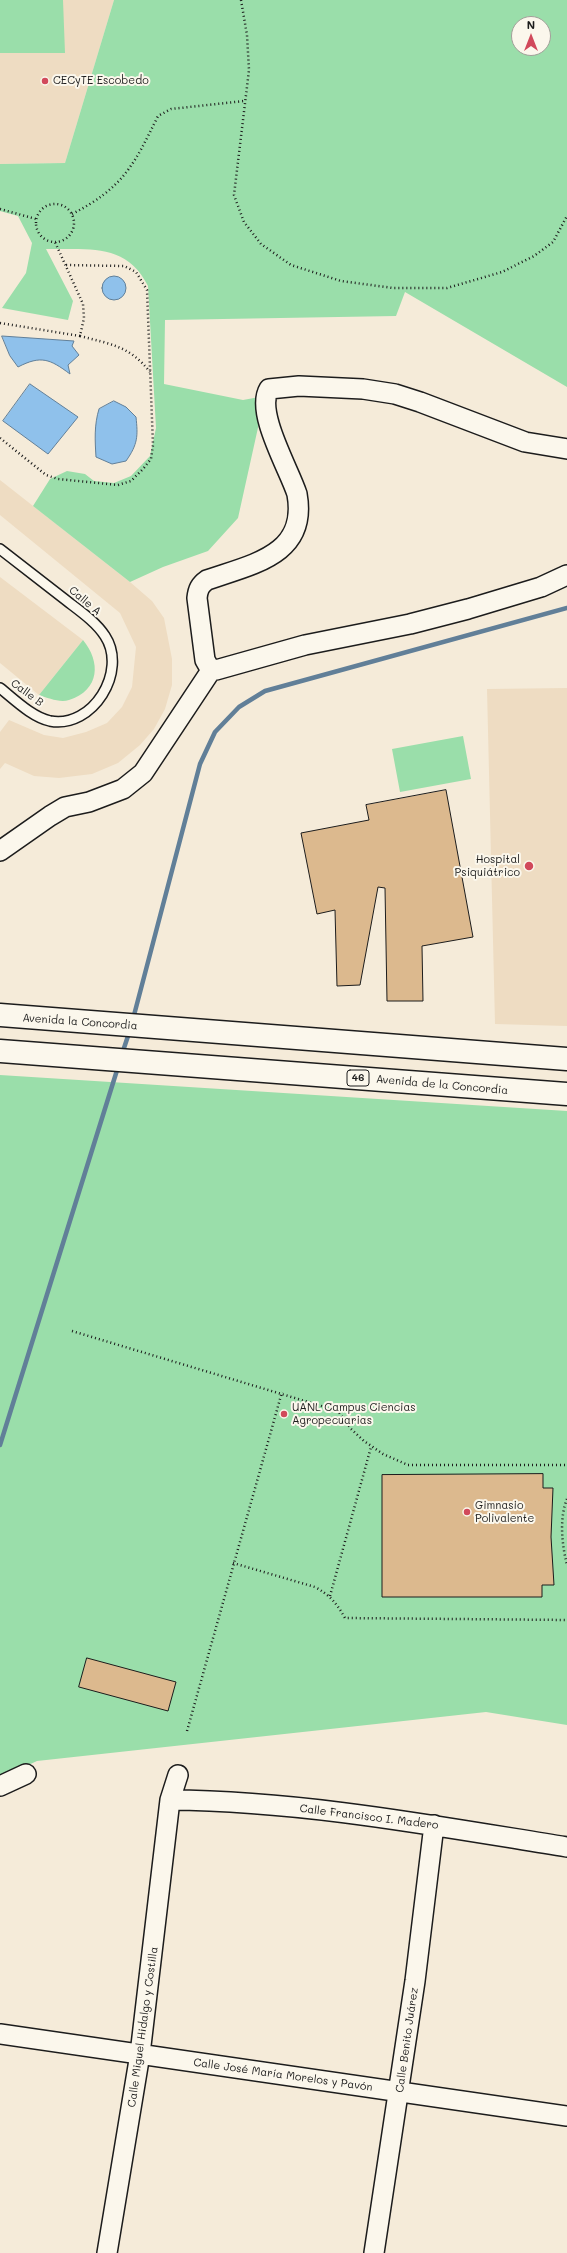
<!DOCTYPE html>
<html>
<head>
<meta charset="utf-8">
<style>
  body { margin:0 }
  #map { position:relative; width:567px; height:2253px; overflow:hidden; background:#f5ebd9; font-family:Mali,sans-serif }
  canvas { display:block }
  .north { position:absolute; left:511px; top:16px; width:40px; height:40px; box-sizing:border-box; background:#fbf7ec; border:1px solid #a29f99; border-radius:50%; rotate:0deg; font-size:11px; font-weight:700; line-height:16px; text-align:center; color:#1c1c1c }
  .north::after { content:''; display:block; margin:auto; width:14px; height:18px; background:#d1495b; clip-path:polygon(50% 0,100% 100%,50% 72%,0 100%) }
</style>
</head>
<body>
<div id="map">
<canvas width="567" height="2253"></canvas>
<div class="north">N</div>
</div>
<script>
const g = document.querySelector('canvas').getContext('2d');
g.lineJoin = 'round';
function paint(path, color) { g.fillStyle = color; g.fill(path, 'evenodd'); }
function stroke(path, color, width, dash) { g.strokeStyle = color; g.lineWidth = width; g.lineCap = dash ? 'butt' : 'round'; g.setLineDash(dash || []); g.stroke(path); }
function write(font, color, halo, rows, align = 'center') {
  g.font = font + ' Mali,sans-serif'; g.lineWidth = 4; g.setLineDash([]); g.textBaseline = 'middle'; g.strokeStyle = halo; g.fillStyle = color; for (const [text, x, y, turn = 0] of rows) {
    g.save(); g.translate(x, y); g.rotate((+turn || 0) * Math.PI / 180); g.textAlign = isNaN(turn) ? turn : align; if (halo) g.strokeText(text, 0, 0); g.fillText(text, 0, 0); g.restore();
  }
}
paint(new Path2D(`
  M 0,0 L 114,0 L 65,163 L 0,164 Z
  M 0,480 L 130,582 L 152,601 L 164,618 L 172,659 L 172,685 L 165,709 L 154,729 L 140,745 L 118,763 L 92,774 L 59,778 L 34,776 L 5,763 L 0,769 L 0,732 L 9,720 L 44,735 L 63,738 L 86,732 L 107,723 L 122,707 L 132,687 L 136,647 L 120,613 L 0,515 Z
  M 0,577 L 83,640 L 39,695 L 0,663 Z
  M 567,688 L 567,1026 L 495,1024 L 487,689 Z`), '#eedcc2');
paint(new Path2D(`
  M 0,0 L 63,0 L 65,53 L 0,53 Z
  M 114,0 L 567,0 L 567,387 L 405,292 L 396,316 L 165,320 L 164,384 L 243,400 L 265,396 L 238,518 L 208,551 L 163,567 L 130,582 L 33,506 L 50,479 L 67,471 L 85,474 L 94,481 L 114,483 L 131,476 L 150,456 L 156,428 L 148,286 C 126,242 88,250 46,249 L 73,301 L 68,320 L 2,308 L 26,273 L 32,243 L 18,216 L 0,211 L 0,164 L 65,163 ZM 519,24 L 543,24 L 543,48 L 519,48 Z
  M 83,640 C 101,662 100,690 69,700 C 60,703 48,698 39,695 Z
  M 463,736 L 471,779 L 400,792 L 392,749 Z
  M 0,1075 L 567,1111 L 567,1725 L 486,1712 L 37,1761 L 0,1778 Z`), '#9adeaa');
const water = new Path2D(`
  M102 288a12 12 0 1 1 24 0a12 12 0 1 1-24 0Z
  M 2,336 L 74,341 L 72,346 L 79,355 L 68,365 L 70,374 C 50,359 41,355 18,367 L 10,356 Z
  M 30,384 L 78,417 L 48,454 L 3,421 Z
  M 114,401 L 126,407 L 136,417 C 138,436 138,444 126,461 L 112,464 L 96,457 C 95,441 94,425 99,409 Z`);
paint(water, '#8fc1eb');
stroke(water, '#617f98', 1);
stroke(new Path2D(`
  M 133,1019 L 200,764 L 215,732 L 239,707 L 265,691 L 567,608
  M 122,1054 L 130,1030
  M 0,1445 L 118,1067`), '#617f98', 4.5);
const building = new Path2D(`
  M 446,790 L 473,937 L 422,946 L 423,1001 L 387,1001 L 385,888 L 378,887 L 360,985 L 337,986 L 335,910 L 317,914 L 301,833 L 369,820 L 366,805 Z
  M 543,1474 L 543,1488 L 553,1488 L 551,1537 L 554,1585 L 542,1585 L 542,1597 L 382,1597 L 382,1475 Z
  M 87,1658 L 176,1682 L 168,1711 L 79,1687 Z`);
paint(building, '#dcb98e');
stroke(building, '#1c1c1c', 1);
const lane = new Path2D(`
  M 0,549 C 22,566 45,584 67,601 C 80,611 96,622 105,636 C 128,671 93,729 50,721 C 32,717 15,700 0,688`);
const street = new Path2D(`
  M 567,449 L 525,442 L 420,402 L 395,394 L 363,389 L 299,386 L 269,389 C 255,412 289,469 297,494 C 308,555 253,564 207,580 C 200,585 198,589 197,598 L 205,660 L 209,667 L 216,670 L 305,645 L 410,624 L 468,609 L 541,587 L 567,575
  M 0,851 L 50,816 L 65,807 L 89,802 L 123,789 L 143,773 L 212,669
  M 0,1786 L 26,1774
  M 170,1800 C 303,1801 436,1826 567,1847
  M 0,2034 L 567,2116
  M 107,2253 L 140,2054 L 170,1800 L 178,1775
  M 374,2253 L 415,1981 L 434,1825`);
const primary = new Path2D(`
  M 0,1015 L 567,1059
  M 0,1051 L 567,1094`);
stroke(lane, '#1c1c1c', 12);
stroke(street, '#1c1c1c', 22);
stroke(primary, '#1c1c1c', 25);
stroke(new Path2D(`
  M 241,0 L 247,35 L 249,70 L 234,195 L 244,222 L 261,244 L 291,265 L 341,281 L 393,288 L 447,288 L 502,272 L 534,256 L 553,242 L 567,216
  M36 223a19 19 0 1 1 38 0a19 19 0 1 1-38 0Z
  M 0,209 L 36,219
  M 72,214 C 123,188 134,165 158,116 L 171,109 L 244,101
  M 0,323 L 80,336 L 84,318 L 83,304 L 55,242
  M 80,336 C 110,344 130,346 150,372
  M 0,438 L 46,475 L 58,479 L 118,485 L 131,481 L 143,469 L 151,459 L 153,445 L 147,290 L 136,272 L 124,266 L 65,265
  M 72,1331 L 338,1411 L 351,1429 L 364,1441 L 383,1454 L 408,1465 L 567,1465
  M 567,1499 C 559,1519 562,1545 567,1565
  M 233,1563 L 315,1587 C 330,1595 337,1604 345,1618 L 567,1620
  M 330,1596 L 371,1447
  M 187,1731 L 282,1392`), '#1c1c1c', 2.5, [1, 3]);
stroke(lane, '#fbf7ec', 9);
stroke(street, '#fbf7ec', 19);
stroke(primary, '#fbf7ec', 22);
for (const [x, y, r, color] of [
  [45,81,4,"#d1495b"],
  [529,866,5,"#d1495b"],
  [284,1414,4,"#d1495b"],
  [467,1512,4,"#d1495b"]
]) { const dot = new Path2D(); dot.arc(x, y, r, 0, 2 * Math.PI); g.fillStyle = color; g.fill(dot); stroke(dot, '#fbf7ec', 1.5); }
for (const [x, y, w] of [
  [358,1078,22]
]) { const box = new Path2D(); box.roundRect(x - w / 2, y - 8, w, 16, 3); g.fillStyle = '#fbf7ec'; g.fill(box); stroke(box, '#1c1c1c', 1); }
write('bold 10px', '#1c1c1c', null, [
  ["46",358,1078]
]);
write('11px', '#1c1c1c', '#fbf7ec', [
  ["CECyTE Escobedo",53,81],
  ["Hospital",520,860,"right"],
  ["Psiquiátrico",520,873,"right"],
  ["UANL Campus Ciencias",292,1408],
  ["Agropecuarias",292,1421],
  ["Gimnasio",475,1506],
  ["Polivalente",475,1519]
], 'left');
write('11px', '#1c1c1c', '#fbf7ec', [
  ["Calle A",85,601,40],
  ["Calle B",27,693,36],
  ["Avenida la Concordia",80,1022,4],
  ["Avenida de la Concordia",442,1085,5],
  ["Calle Francisco I. Madero",369,1817,7],
  ["Calle Miguel Hidalgo y Costilla",143,2027,-82],
  ["Calle Benito Juárez",407,2040,-82],
  ["Calle José María Morelos y Pavón",283,2075,8]
]);
</script>
</body>
</html>
